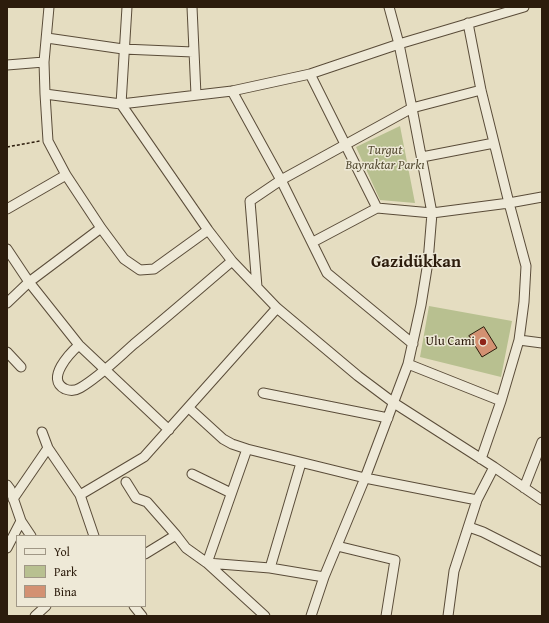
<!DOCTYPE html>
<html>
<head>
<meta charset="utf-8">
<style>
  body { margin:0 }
  #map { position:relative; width:549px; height:623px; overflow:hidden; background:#e5ddc1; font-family:"Gentium Book Plus",serif }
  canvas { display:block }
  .frame { position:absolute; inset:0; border:8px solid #2c1c0c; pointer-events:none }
  .legend { position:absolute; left:16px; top:535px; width:130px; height:72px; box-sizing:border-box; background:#eee9d7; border:1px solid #a09786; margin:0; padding:5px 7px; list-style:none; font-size:12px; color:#2c1c0c }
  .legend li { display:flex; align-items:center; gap:8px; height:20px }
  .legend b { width:20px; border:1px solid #a09786 }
</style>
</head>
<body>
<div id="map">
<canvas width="549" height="623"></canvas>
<div class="frame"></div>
<ul class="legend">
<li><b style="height:5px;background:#eee9d7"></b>Yol</li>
<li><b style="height:11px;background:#b8c090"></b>Park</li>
<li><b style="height:11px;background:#d39172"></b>Bina</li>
</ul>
</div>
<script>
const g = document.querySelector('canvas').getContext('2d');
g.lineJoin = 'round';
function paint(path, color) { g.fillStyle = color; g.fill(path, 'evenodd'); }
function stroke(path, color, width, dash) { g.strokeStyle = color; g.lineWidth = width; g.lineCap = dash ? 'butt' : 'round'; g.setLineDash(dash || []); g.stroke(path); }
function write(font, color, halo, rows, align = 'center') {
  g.font = font + ' "Gentium Book Plus",serif'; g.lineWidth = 3; g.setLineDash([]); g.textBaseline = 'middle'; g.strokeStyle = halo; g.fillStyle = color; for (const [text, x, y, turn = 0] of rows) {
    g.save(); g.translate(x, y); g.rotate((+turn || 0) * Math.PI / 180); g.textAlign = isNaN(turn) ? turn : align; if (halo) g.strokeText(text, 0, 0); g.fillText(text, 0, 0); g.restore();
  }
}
paint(new Path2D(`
  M 400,126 L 415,203 L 380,200 L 356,147 Z
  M 429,306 L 512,321 L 501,377 L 420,357 Z`), '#b8c090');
const building = new Path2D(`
  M 484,327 L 497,348 L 482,357 L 469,336 Z`);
paint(building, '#d39172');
stroke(building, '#2c1c0c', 1);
const minor = new Path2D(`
  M 49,7 L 44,62 L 45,94 L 48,141 L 66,175 L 101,228 L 124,259 L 140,270 L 154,269 L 208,230
  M 127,7 L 121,104 L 208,230 L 232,261 L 277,308 L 358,376 L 394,403 L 494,467 L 542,500
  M 192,7 L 196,95
  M 468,23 L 481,90 L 509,203 L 526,266 L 524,302 L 519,340 L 501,401 L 481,459
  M 47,38 L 123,49 L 193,52
  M 7,65 L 44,62
  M 310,74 L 377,208 L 432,213 L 509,203 L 542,197
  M 232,91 L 281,180 L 327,273 L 413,344
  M 45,94 L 121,104 L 232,91 L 310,74 L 399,44 L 524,7
  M 422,157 L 494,143
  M 7,209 L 66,175
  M 313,242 L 377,208
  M 7,249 L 29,282 L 79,345 L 169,430
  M 257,287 L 250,201 L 281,180 L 412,108 L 481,90
  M 7,303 L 29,282 L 101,228
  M 519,340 L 542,343
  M 79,345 C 70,353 45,379 65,389 C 70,391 75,391 80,388 C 99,377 117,359 134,344 C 167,317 199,289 232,261
  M 7,352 L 21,367
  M 408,364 L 501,401
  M 263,393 L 388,418
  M 189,408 L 223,439 L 232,444 L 247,449
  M 42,432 L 48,448 L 80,495 L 94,536
  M 192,474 L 231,493
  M 126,482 L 136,498 L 147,502 L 176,535
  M 7,485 L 10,489 L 21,521 L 31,536
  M 524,488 L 542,442
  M 80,495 L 144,457 L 277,308
  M 13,499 L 48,448
  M 469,527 L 483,532 L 542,562
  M 337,546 L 395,560 L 386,616
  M 7,548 L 21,521
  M 145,554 L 176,535 L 186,548 L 207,563 L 265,616
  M 270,568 L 301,463
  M 324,577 L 270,568 L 207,563 L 247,449 L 365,478 L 477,500
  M 134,606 L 142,616
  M 35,616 L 46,606
  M 311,616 L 324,577 L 365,478 L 408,364 L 421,305 L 428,262 L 432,213 L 412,108 L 399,44 L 389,7
  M 448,616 L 454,571 L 477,500 L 494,467`);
stroke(minor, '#5a4c39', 11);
stroke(new Path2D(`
  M 7,147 L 40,141`), '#2c1c0c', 1.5, [3, 2]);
stroke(minor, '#eee9d7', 9);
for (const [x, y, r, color] of [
  [483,342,4,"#8f2418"]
]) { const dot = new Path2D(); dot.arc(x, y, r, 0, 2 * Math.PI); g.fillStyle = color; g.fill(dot); stroke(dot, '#eee9d7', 1.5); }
write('italic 13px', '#564d34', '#eee9d7', [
  ["Turgut",385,151],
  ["Bayraktar Parkı",385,166]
]);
write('13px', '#2c1c0c', '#eee9d7', [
  ["Ulu Cami",475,342]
], 'right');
write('bold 17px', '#2c1c0c', '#eee9d7', [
  ["Gazidükkan",416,263]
]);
</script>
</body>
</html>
